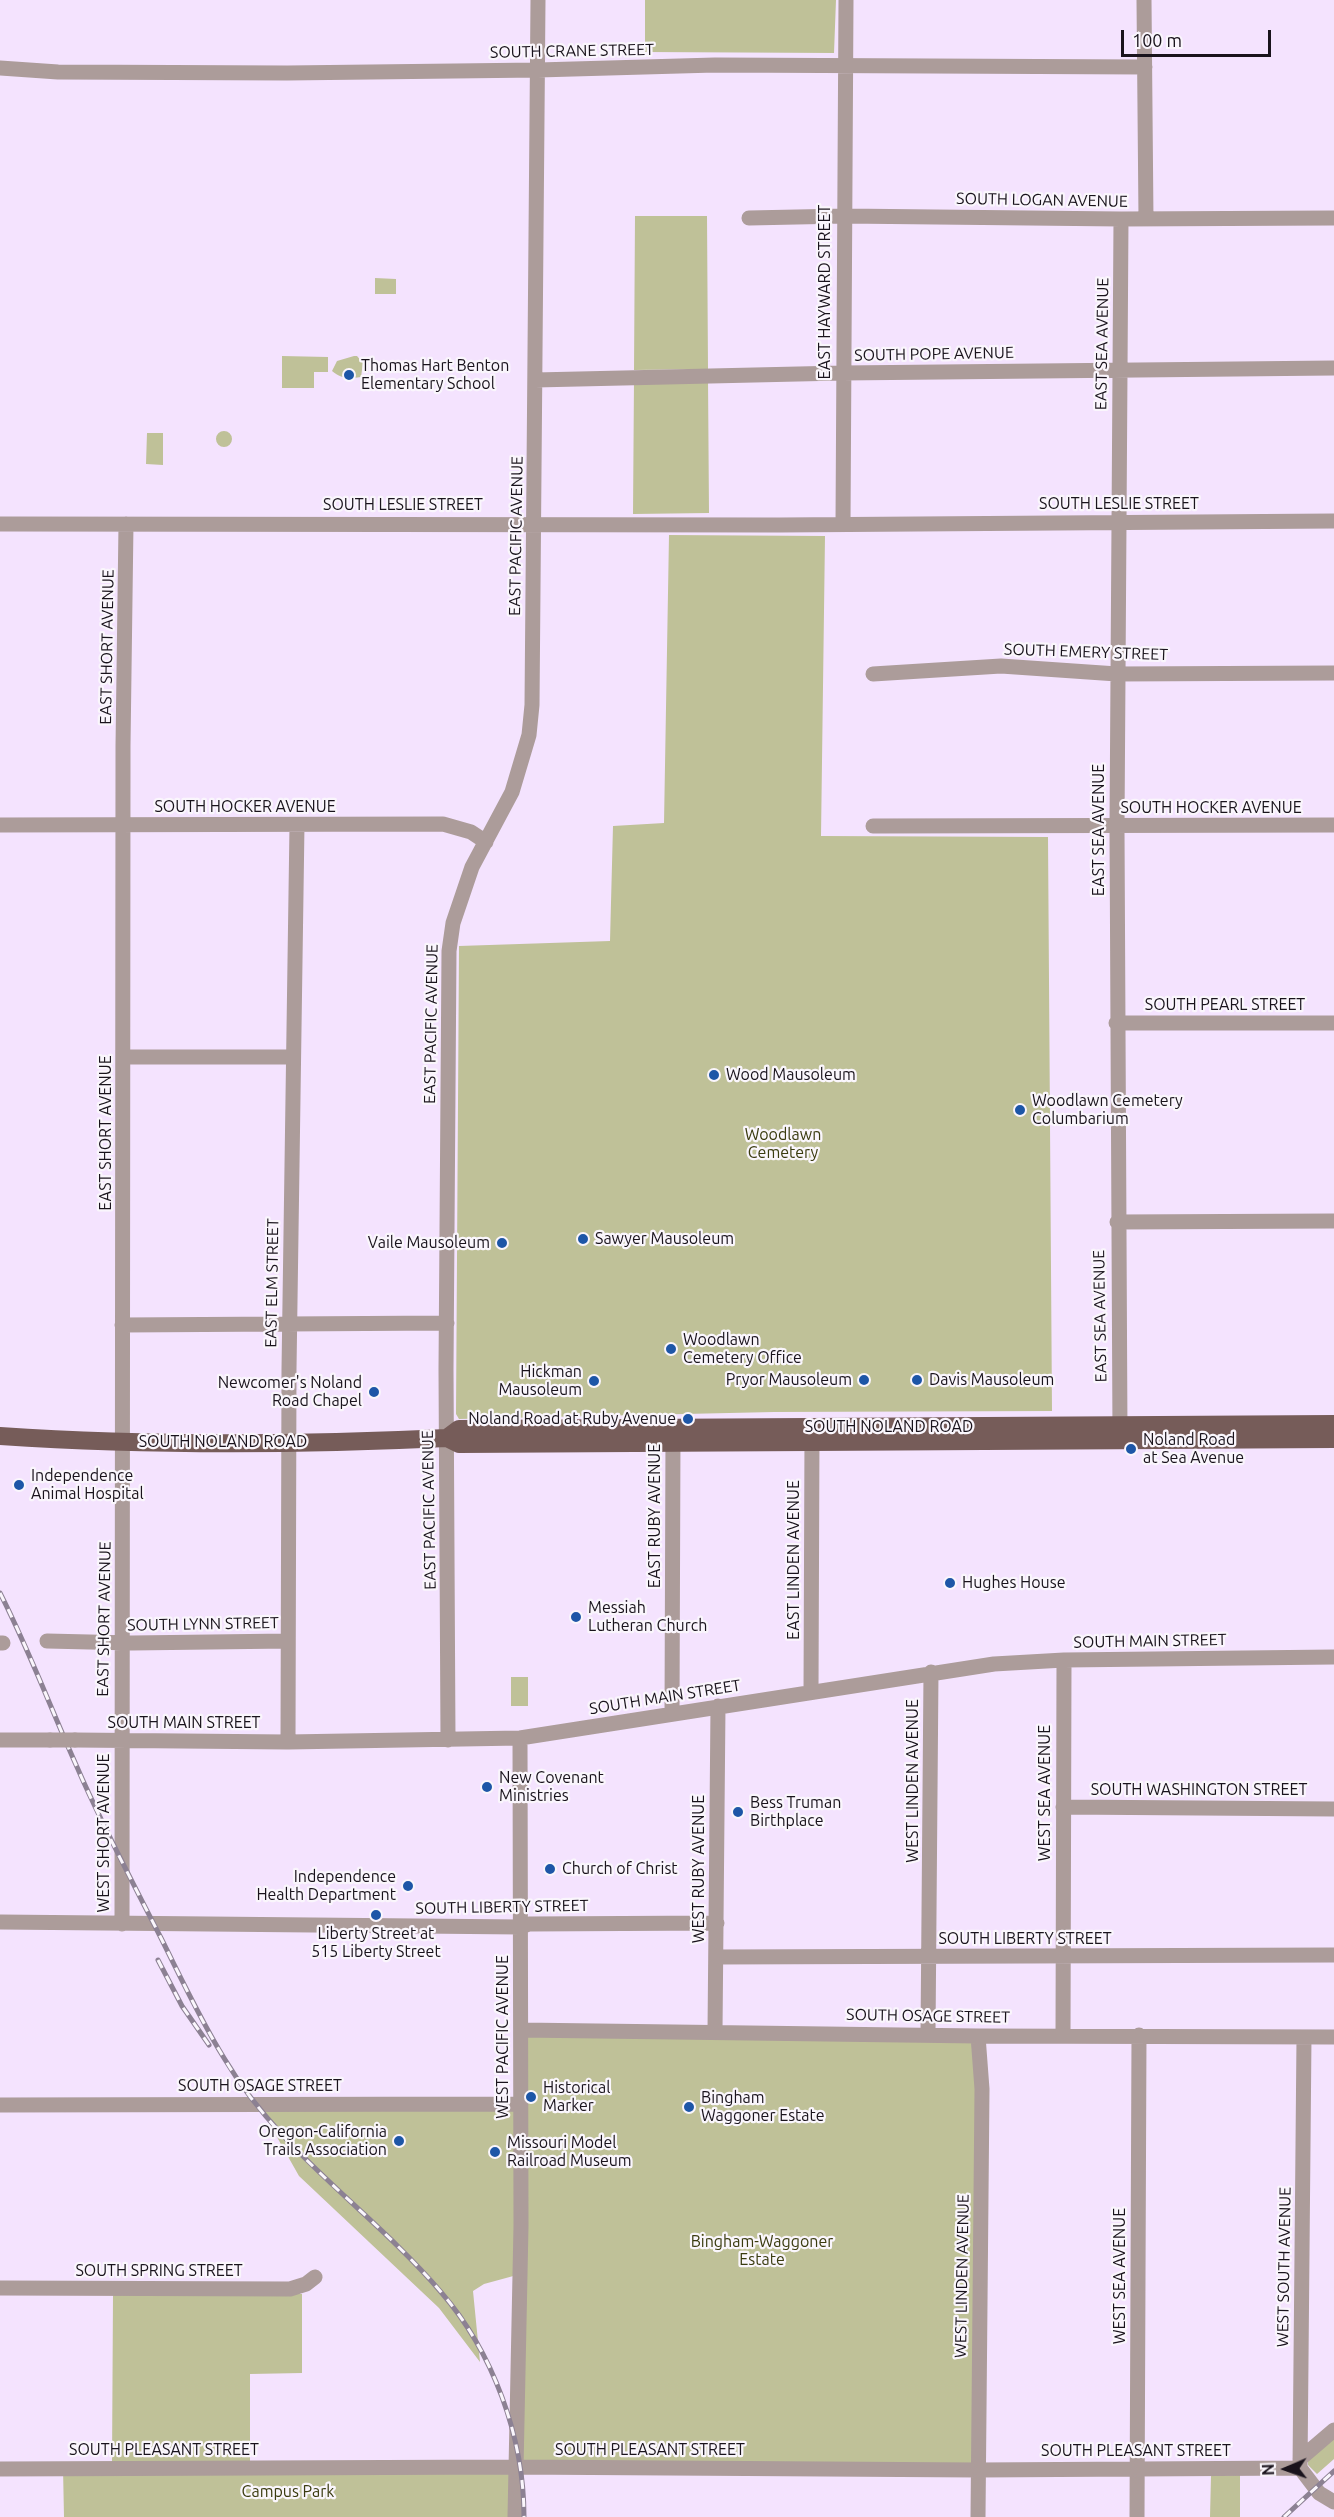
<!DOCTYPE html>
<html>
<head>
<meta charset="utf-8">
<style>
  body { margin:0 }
  #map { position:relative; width:1334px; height:2517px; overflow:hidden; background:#f4e3fe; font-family:Ubuntu,sans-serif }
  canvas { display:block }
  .north { position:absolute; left:1256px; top:2439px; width:60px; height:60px; -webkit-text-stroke:4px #faf6fc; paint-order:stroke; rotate:268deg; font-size:16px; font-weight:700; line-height:24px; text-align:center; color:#19131c }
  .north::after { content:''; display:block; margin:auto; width:21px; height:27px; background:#19131c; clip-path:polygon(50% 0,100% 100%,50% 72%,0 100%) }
  .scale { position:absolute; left:1121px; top:30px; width:150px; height:27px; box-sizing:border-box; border:3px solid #19131c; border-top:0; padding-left:8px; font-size:18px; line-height:21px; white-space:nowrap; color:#19131c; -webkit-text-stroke:4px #faf6fc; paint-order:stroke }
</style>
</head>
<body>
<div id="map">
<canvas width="1334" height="2517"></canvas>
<div class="north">N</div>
<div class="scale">100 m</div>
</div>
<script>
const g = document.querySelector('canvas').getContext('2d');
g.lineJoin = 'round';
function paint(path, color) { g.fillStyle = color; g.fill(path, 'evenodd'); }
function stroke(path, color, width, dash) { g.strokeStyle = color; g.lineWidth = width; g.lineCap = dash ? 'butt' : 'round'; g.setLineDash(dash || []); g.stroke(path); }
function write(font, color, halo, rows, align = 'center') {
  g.font = font + ' Ubuntu,sans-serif'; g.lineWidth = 4.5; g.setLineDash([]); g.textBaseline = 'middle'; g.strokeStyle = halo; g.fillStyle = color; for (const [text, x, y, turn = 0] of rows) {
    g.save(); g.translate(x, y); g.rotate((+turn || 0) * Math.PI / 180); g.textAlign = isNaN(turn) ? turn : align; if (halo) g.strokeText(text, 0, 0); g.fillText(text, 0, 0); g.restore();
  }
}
paint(new Path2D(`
  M 645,0 L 836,0 L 834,53 L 645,52 Z
  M 635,216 L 707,216 L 708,369 L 634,370 Z
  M 375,278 L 396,279 L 396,294 L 375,294 Z
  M 282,356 L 328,357 L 328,372 L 314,372 L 314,388 L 282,388 Z
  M 354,356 L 357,356 L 363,363 L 361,377 C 350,379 341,379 332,371 L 337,361 Z
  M 708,379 L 709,513 L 633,514 L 634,380 Z
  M216 439a8 8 0 1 1 16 0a8 8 0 1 1-16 0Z
  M 147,433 L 163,433 L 163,465 L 146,464 Z
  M 669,535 L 825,536 L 821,836 L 1048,837 L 1052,1411 L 774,1412 L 459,1419 L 456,1414 L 459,946 L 610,941 L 613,826 L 664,823 Z
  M 511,1677 L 528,1677 L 528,1706 L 511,1706 Z
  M 521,2030 L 978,2036 L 978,2470 L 515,2467 L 514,2517 L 64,2517 L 63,2468 L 514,2467 L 517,2275 L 484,2284 L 473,2291 L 480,2362 L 439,2308 L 299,2176 L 269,2123 L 255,2104 L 519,2104 Z
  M 302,2294 L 302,2373 L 250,2374 L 250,2462 L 112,2463 L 113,2295 Z
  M 1334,2435 L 1334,2459 L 1317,2474 L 1308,2465 L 1308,2457 Z
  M 1240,2475 L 1240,2517 L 1210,2517 L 1211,2476 Z`), '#bfc198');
stroke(new Path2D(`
  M 1144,0 L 1146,219
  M 0,68 L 58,72 L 287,73 L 538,70 L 715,65 L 1145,67
  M 749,218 L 844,216 L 1121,219 L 1334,218
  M 535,380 L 842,373 L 1334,368
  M 843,523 L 846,0
  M 0,524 L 779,525 L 1334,521
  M 873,674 L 1001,666 L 1117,674 L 1334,673
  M 0,825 L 443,824 L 471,832 L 486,842
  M 873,826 L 1334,825
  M 1116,1023 L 1334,1023
  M 124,1057 L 293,1057
  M 1117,1222 L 1334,1221
  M 122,1325 L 447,1323
  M 1120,1434 L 1117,827 L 1121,219
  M 47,1641 L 132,1643 L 288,1641
  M 0,1643 L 3,1643
  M 811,1692 L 812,1431
  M 672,1714 L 673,1432
  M 0,1740 L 50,1740
  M 75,1740 L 288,1742 L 520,1738 L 994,1664 L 1064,1660 L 1334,1657
  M 448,1740 L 446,1369 L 449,951 L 453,923 L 472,867 L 512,792 L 529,735 L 532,705 L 538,0
  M 288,1742 L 289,1369 L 297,825
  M 1063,1807 L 1334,1809
  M 0,1922 L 521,1927 L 529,1924 L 717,1923
  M 122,1924 L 123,746 L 126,524
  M 716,1957 L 1334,1955
  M 521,2030 L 978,2036 L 1334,2037
  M 715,2031 L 718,1706
  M 928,2034 L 931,1672
  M 1063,2035 L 1064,1660
  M 1304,2037 L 1300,2468 L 1319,2493 L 1334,2502
  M 0,2105 L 521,2104
  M 0,2288 L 290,2289 L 306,2284 L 315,2277
  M 1300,2459 L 1334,2430
  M 0,2469 L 514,2467 L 978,2470 L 1300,2468
  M 515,2517 L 521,2226 L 520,1738
  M 978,2517 L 982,2089 L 978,2036
  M 1137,2517 L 1139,2035`), '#ac9c9a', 15);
stroke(new Path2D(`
  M 0,1436 C 149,1446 298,1445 447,1438 L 459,1429 L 1334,1424
  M 447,1438 L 459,1444 L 1334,1439`), '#765c59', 18);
const rail = new Path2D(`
  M 0,1593 C 29,1650 51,1709 77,1767 C 102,1825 132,1881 161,1938 C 181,1978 200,2019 224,2058 C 281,2154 370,2209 441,2292 C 493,2352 524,2437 524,2517
  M 158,1960 L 182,2006 L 209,2045
  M 1284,2517 L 1334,2471`);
stroke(rail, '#8c8193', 5);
stroke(rail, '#faf6fc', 3, [9]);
stroke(new Path2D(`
  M 50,1740 L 75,1740`), '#ac9c9a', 15);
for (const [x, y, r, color] of [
  [349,375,6,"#1d56a7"],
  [714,1075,6,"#1d56a7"],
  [1020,1110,6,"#1d56a7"],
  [583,1239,6,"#1d56a7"],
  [502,1243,6,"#1d56a7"],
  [671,1349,6,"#1d56a7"],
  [864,1380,6,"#1d56a7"],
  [917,1380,6,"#1d56a7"],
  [594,1381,6,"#1d56a7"],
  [374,1392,6,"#1d56a7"],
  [688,1419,6,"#1d56a7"],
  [1131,1449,6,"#1d56a7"],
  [19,1485,6,"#1d56a7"],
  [950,1583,6,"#1d56a7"],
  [576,1617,6,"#1d56a7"],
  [487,1787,6,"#1d56a7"],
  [738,1812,6,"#1d56a7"],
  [550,1869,6,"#1d56a7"],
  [408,1886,6,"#1d56a7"],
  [376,1915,6,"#1d56a7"],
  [531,2097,6,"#1d56a7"],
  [689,2107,6,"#1d56a7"],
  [399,2141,6,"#1d56a7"],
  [495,2152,6,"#1d56a7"]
]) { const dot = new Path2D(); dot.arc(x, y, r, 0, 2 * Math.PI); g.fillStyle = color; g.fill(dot); stroke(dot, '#faf6fc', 2); }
write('16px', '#19131c', '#faf6fc', [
  ["SOUTH CRANE STREET",572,51,-1],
  ["SOUTH LOGAN AVENUE",1042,200,1],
  ["EAST HAYWARD STREET",825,292,-90],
  ["EAST SEA AVENUE",1102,344,-89],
  ["SOUTH POPE AVENUE",934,354,-1],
  ["SOUTH LESLIE STREET",1119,504],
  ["SOUTH LESLIE STREET",403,505],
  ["EAST PACIFIC AVENUE",516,536,-89],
  ["EAST SHORT AVENUE",107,647,-89],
  ["SOUTH EMERY STREET",1086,652,2],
  ["SOUTH HOCKER AVENUE",245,807],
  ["SOUTH HOCKER AVENUE",1211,808],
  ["EAST SEA AVENUE",1099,830,-90],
  ["SOUTH PEARL STREET",1225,1005],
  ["EAST PACIFIC AVENUE",431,1024,-89],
  ["EAST SHORT AVENUE",106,1133,-90],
  ["EAST ELM STREET",272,1283,-89],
  ["EAST SEA AVENUE",1100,1316,-91],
  ["SOUTH NOLAND ROAD",889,1427],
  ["SOUTH NOLAND ROAD",223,1442],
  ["EAST PACIFIC AVENUE",429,1510,-91],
  ["EAST RUBY AVENUE",655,1516,-90],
  ["EAST LINDEN AVENUE",794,1560,-90],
  ["EAST SHORT AVENUE",104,1619,-89],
  ["SOUTH LYNN STREET",203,1624,-1],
  ["SOUTH MAIN STREET",1150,1641,-1],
  ["SOUTH MAIN STREET",665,1697,-9],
  ["SOUTH MAIN STREET",184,1723],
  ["WEST LINDEN AVENUE",913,1781,-90],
  ["SOUTH WASHINGTON STREET",1199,1790],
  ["WEST SEA AVENUE",1045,1793,-90],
  ["WEST SHORT AVENUE",104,1833,-90],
  ["WEST RUBY AVENUE",699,1869,-90],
  ["SOUTH LIBERTY STREET",502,1907,-1],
  ["SOUTH LIBERTY STREET",1025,1939],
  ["SOUTH OSAGE STREET",928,2016,1],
  ["WEST PACIFIC AVENUE",503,2037,-90],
  ["SOUTH OSAGE STREET",260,2086],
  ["WEST SOUTH AVENUE",1284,2267,-89],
  ["SOUTH SPRING STREET",159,2271],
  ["WEST LINDEN AVENUE",962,2276,-89],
  ["WEST SEA AVENUE",1120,2276,-90],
  ["SOUTH PLEASANT STREET",164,2450],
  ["SOUTH PLEASANT STREET",650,2450],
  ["SOUTH PLEASANT STREET",1136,2451]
]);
write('16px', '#19131c', '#faf6fc', [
  ["Thomas Hart Benton",361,366],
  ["Elementary School",361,384],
  ["Wood Mausoleum",726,1075],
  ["Woodlawn Cemetery",1032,1101],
  ["Columbarium",1032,1119],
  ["Sawyer Mausoleum",595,1239],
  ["Vaile Mausoleum",490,1243,"right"],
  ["Woodlawn",683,1340],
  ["Cemetery Office",683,1358],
  ["Hickman",582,1372,"right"],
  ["Mausoleum",582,1390,"right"],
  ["Pryor Mausoleum",852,1380,"right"],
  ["Davis Mausoleum",929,1380],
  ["Newcomer's Noland",362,1383,"right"],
  ["Road Chapel",362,1401,"right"],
  ["Noland Road at Ruby Avenue",676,1419,"right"],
  ["Noland Road",1143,1440],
  ["at Sea Avenue",1143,1458],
  ["Independence",31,1476],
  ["Animal Hospital",31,1494],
  ["Hughes House",962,1583],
  ["Messiah",588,1608],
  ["Lutheran Church",588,1626],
  ["New Covenant",499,1778],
  ["Ministries",499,1796],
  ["Bess Truman",750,1803],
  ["Birthplace",750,1821],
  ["Church of Christ",562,1869],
  ["Independence",396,1877,"right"],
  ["Health Department",396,1895,"right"],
  ["Liberty Street at",376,1934,"center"],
  ["515 Liberty Street",376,1952,"center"],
  ["Historical",543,2088],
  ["Marker",543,2106],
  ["Bingham",701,2098],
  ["Waggoner Estate",701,2116],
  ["Oregon-California",387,2132,"right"],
  ["Trails Association",387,2150,"right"],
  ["Missouri Model",507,2143],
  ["Railroad Museum",507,2161]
], 'left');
write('16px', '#3a3b0f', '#faf6fc', [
  ["Woodlawn",783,1135],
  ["Cemetery",783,1153],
  ["Bingham-Waggoner",762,2242],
  ["Estate",762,2260],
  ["Campus Park",288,2492]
]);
</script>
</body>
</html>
